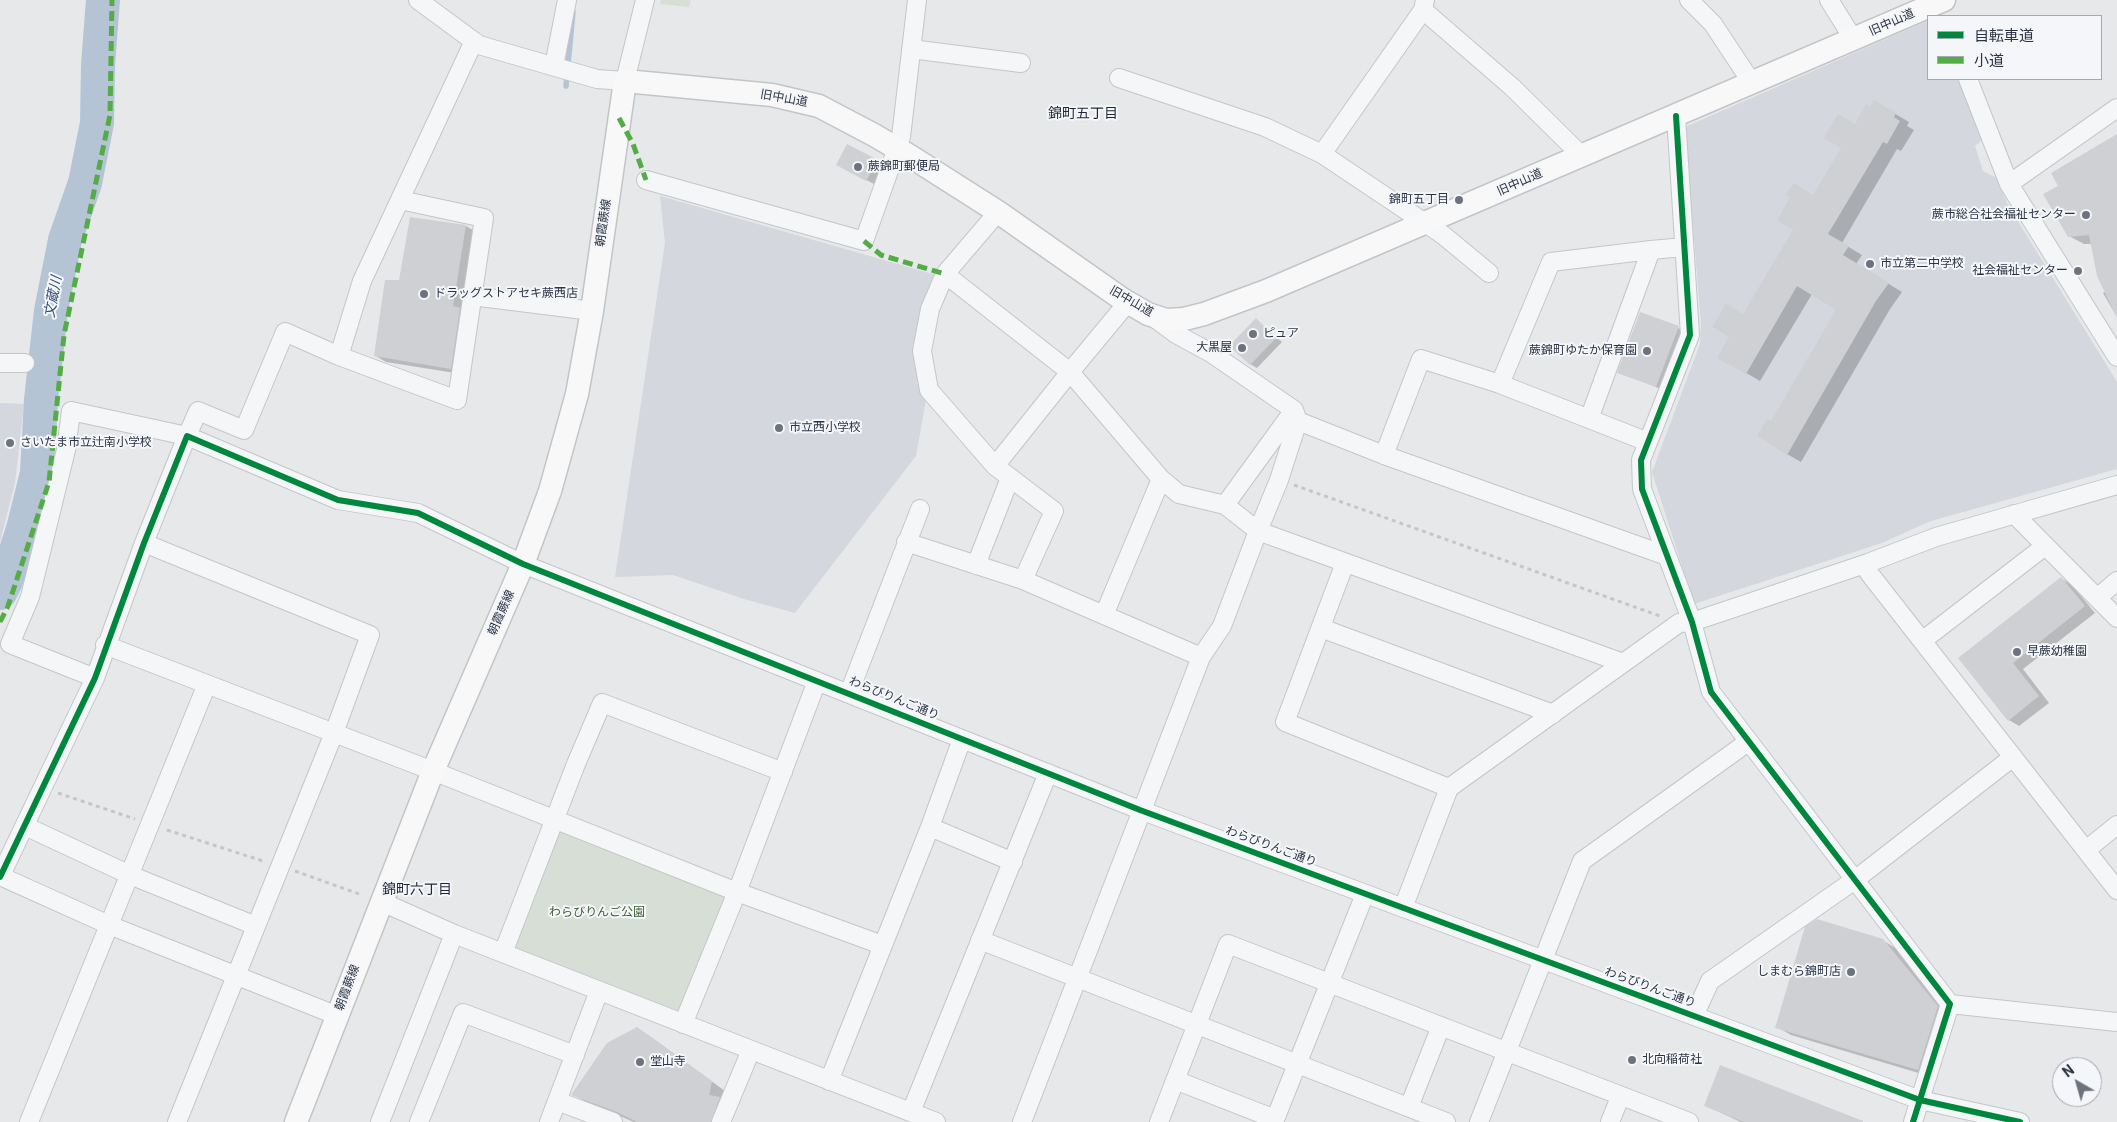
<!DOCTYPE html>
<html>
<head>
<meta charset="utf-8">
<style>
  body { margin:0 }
  #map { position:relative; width:2117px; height:1122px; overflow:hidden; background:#e6e8ea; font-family:Roboto,"Noto Sans JP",sans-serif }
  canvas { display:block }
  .legend { position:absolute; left:1927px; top:15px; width:175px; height:65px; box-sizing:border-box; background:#f4f6f9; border:1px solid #a4a8b1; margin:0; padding:6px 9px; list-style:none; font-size:15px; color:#2b3445 }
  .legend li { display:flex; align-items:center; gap:10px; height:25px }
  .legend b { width:25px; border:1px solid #a4a8b1 }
  .north { position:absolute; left:2052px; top:1057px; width:50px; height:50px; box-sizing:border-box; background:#f4f6f9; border:1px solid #a4a8b1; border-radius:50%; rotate:322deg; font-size:14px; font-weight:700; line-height:20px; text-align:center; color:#2b3445 }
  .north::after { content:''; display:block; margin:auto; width:18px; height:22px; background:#6c737f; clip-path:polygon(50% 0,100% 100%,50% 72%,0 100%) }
</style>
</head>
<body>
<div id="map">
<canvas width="2117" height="1122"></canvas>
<ul class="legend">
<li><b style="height:6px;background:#00873e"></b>自転車道</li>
<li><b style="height:6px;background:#54ac47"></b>小道</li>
</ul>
<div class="north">N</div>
</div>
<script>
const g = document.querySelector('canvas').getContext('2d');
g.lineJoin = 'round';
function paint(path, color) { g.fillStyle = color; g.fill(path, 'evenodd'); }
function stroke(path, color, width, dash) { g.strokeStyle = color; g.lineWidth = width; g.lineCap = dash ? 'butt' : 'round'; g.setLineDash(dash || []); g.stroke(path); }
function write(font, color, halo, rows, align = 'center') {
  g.font = font + ' Roboto,"Noto Sans JP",sans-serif'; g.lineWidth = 4; g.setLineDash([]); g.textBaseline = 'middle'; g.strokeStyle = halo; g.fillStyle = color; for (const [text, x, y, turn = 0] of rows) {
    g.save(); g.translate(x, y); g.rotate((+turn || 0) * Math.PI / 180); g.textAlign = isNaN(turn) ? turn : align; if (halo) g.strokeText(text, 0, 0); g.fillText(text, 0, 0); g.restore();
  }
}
paint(new Path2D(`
  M 1925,22 L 1928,22 L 1928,79 L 1959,79 L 1983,139 L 1975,146 L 1983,171 L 1997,178 L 2008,205 L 2117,382 L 2117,469 L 1931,521 L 1882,543 L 1694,604 L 1652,472 L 1700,344 L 1701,324 L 1685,127 Z
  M 660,196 L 936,275 L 920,320 L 917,382 L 926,399 L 916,456 L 795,613 L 744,599 L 673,575 L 615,577 L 665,243 Z
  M 0,403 L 24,404 L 15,483 L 0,542 Z`), '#d4d7dd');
paint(new Path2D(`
  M 661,0 L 691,0 L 689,7 L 660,4 Z
  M 555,819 L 737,892 L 683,1024 L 503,953 Z`), '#d6ded6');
paint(new Path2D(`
  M 1875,102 L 1909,122 L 1907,126 L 1914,130 L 1901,151 L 1897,149 L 1842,243 L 1862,255 L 1856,264 L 1902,292 L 1890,309 L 1801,462 L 1787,454 L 1771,423 L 1838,309 L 1812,294 L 1760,381 L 1719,357 L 1855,126 Z
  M 2117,135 L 2117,317 L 2103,293 L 2106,291 L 2092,244 L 2084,244 L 2069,236 L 2060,186 Z
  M 848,146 L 884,165 L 874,184 L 838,165 Z
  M 411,218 L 466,226 L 476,232 L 461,374 L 386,362 L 376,356 L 400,282 Z
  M 1256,320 L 1282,342 L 1257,368 L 1250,364 Z
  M 1678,328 L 1685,331 L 1663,390 L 1619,372 Z
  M 2062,579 L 2072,585 L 2095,613 L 2023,669 L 2049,703 L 2019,726 L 2009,720 L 1960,658 Z
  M 1882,940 L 1897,949 L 1952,1015 L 1932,1077 L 1791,1035 L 1777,1027 Z
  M 637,1028 L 651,1037 L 725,1091 L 727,1122 L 634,1122 L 587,1102 L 573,1095 Z
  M 1706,1106 L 1863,1122 L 1741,1122 Z`), '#0003');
stroke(new Path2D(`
  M 566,86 L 573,12`), '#b4c4d5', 5.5);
stroke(new Path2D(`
  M 0,593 L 6,581 L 23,529 L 37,473 L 41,400 L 51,311 L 65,240 L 85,183 L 97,123 L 98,65 L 103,0`), '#b4c4d5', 34);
paint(new Path2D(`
  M 1874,100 L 1896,113 L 1894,117 L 1900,121 L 1887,144 L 1883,142 L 1828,234 L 1849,246 L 1843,255 L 1889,283 L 1876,301 L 1787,455 L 1757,436 L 1767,419 L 1771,421 L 1836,310 L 1797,286 L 1746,374 L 1717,358 L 1729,337 L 1712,327 L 1726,304 L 1743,314 L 1793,230 L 1777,220 L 1790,198 L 1786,195 L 1794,183 L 1813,195 L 1841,148 L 1824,138 L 1838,114 L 1855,124 L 1866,104 L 1871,107 Z
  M 2117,134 L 2117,318 L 2097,276 L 2089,235 L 2068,237 L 2043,194 L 2058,186 L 2051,173 Z
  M 847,144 L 878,160 L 866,181 L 836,165 Z
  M 410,217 L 466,225 L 453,306 L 460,308 L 451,369 L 374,356 L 385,280 L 399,280 Z
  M 1640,312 L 1679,326 L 1656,387 L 1617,373 Z
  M 1256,318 L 1276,338 L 1250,365 L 1229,346 Z
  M 2061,577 L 2085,606 L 2013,663 L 2039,696 L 2008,721 L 1958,658 Z
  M 1817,919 L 1883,939 L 1938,1006 L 1918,1070 L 1775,1028 L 1805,927 Z
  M 637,1027 L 712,1081 L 709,1095 L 720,1097 L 711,1122 L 637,1122 L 617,1112 L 571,1095 L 607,1043 Z
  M 1720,1065 L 1863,1121 L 1863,1122 L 1744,1122 L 1704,1106 Z`), '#ced0d3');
const minor = new Path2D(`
  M 418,0 L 479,45 L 597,79 L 625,81 L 645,0
  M 1689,0 L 1713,24 L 1752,83
  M 1829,0 L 1854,40
  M 1423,10 L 1512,87 L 1582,156
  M 911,49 L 1021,63
  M 554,66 L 567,0
  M 1119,78 L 1265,127 L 1322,154 L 1443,235 L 1489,273
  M 1968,79 L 2009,184 L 2117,357
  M 1676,116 L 1690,335 L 1641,460 L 1642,489 L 1692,622 L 1711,692 L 1950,1004 L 1913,1122
  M 1322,154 L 1423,10 L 1425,0
  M 646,180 L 864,241 L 901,137 L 917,0
  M 2009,184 L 2117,108
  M 998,212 L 945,274 L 930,309 L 922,351 L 929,390 L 995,466 L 1054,511 L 1023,580
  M 945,274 L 1070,372 L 995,466
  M 472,296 L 592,311
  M 1128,302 L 1070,372 L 1161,479
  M 1153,317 L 1176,334 L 1211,353 L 1294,410 L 1298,421 L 1279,480 L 1258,531 L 1225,505
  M 339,356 L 362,281 L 474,41
  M 0,363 L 25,363
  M 1500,384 L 1551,262 L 1651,250
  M 1589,419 L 1651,250 L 1684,247
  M 1298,421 L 1384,455 L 1667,556
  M 1384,455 L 1421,359 L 1500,384 L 1648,442
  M 2014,514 L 2117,618
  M 906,542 L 1023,580 L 1201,657
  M 144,543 L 370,635 L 334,733 L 177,1122
  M 1345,563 L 1285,722 L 1449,788
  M 1868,563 L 1869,573 L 2117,890
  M 976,565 L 1010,478
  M 2097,598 L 2117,581
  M 1104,615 L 1161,479 L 1179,494 L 1225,505 L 1294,410
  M 1321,628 L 1553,714
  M 1922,641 L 2045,546
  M 105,645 L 433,771 L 737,892 L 882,945
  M 95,678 L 10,644 L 30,597 L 66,450 L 71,411 L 187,436 L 198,411 L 244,430 L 285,332 L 339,356 L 457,400 L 484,218 L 400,200
  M 849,693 L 920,509
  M 25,826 L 130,875 L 256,926
  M 930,827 L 1013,862
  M 2086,850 L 2117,825
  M 0,876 L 109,925 L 338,1016
  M 0,877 L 95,678 L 144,543 L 187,436 L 338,500 L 418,513 L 523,564 L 1140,810 L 1920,1100 L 2020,1122
  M 382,902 L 454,934 L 936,1122
  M 1403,908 L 1449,788 L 1679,623 L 1692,622 L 1868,563 L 1936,537 L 2117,485
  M 980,940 L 1446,1122
  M 503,953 L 576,764 L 602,703 L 783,772
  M 1950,1004 L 2117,1022
  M 1694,1016 L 1710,981 L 1856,879 L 2013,757
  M 683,1024 L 737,892 L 817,681
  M 1175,1080 L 1275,1119
  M 829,1081 L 930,827 L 962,739
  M 557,1101 L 613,1122
  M 1409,1107 L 1441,1026
  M 911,1112 L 1048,773
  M 29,1122 L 207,684
  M 380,1122 L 454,934
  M 419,1122 L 463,1013 L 575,1055
  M 549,1122 L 599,991
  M 721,1122 L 751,1050
  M 1022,1122 L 1201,657 L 1222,626 L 1258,531 L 1623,663
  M 1159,1122 L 1228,944 L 1689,1122
  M 1274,1122 L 1365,894
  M 1479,1122 L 1582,861 L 1748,742
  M 1610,1122 L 1620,1097`);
const major = new Path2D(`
  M 296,1122 L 433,771 L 523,564 L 550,491 L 577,394 L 592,311 L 625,81 L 772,95 L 819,106 L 874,135 L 910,156 L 998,212 L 1122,299 L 1148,314 L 1166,320 L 1184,319 L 1204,314 L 1266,291 L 1944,0`);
stroke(minor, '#c4c6c8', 20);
stroke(major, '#c2c5c8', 25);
stroke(new Path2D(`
  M 1294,485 L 1660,616
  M 58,793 L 135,819
  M 167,830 L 263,861
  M 295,871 L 362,895`), '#c5c6ca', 3, [4, 4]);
stroke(minor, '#f5f6f7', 18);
stroke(major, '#f8f8f8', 22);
stroke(new Path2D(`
  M 619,118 L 633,144 L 646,180
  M 864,241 L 881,255 L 945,274
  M 0,622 L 8,606 L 49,482 L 64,335 L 110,115 L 112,0`), '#54ac47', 5, [10, 5]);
stroke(new Path2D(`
  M 1676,116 L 1690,335 L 1641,460 L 1642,489 L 1692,622 L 1711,692 L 1950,1004 L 1913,1122
  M 0,877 L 95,678 L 144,543 L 187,436 L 338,500 L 418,513 L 523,564 L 1140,810 L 1920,1100 L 2020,1122`), '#00873e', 6);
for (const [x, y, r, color] of [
  [858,167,5,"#6c737f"],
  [1459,200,5,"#6c737f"],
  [2086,215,5,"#6c737f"],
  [1870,264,5,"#6c737f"],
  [2078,271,5,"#6c737f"],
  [424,294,5,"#6c737f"],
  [1253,334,5,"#6c737f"],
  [1242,348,5,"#6c737f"],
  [1647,351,5,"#6c737f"],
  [779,428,5,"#6c737f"],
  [10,443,5,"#6c737f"],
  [2017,652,5,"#6c737f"],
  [1851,972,5,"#6c737f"],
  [1632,1060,5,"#6c737f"],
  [640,1062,5,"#6c737f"]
]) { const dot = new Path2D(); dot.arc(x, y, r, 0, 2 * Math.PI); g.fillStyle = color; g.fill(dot); stroke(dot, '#f4f6f9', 2); }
write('12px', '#2b3445', '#f4f6f9', [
  ["旧中山道",1892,23,-24],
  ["旧中山道",784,99,10],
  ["旧中山道",1520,183,-24],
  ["朝霞蕨線",604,223,-82],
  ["旧中山道",1131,302,30],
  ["朝霞蕨線",502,613,-66],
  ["わらびりんご通り",894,699,22],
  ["わらびりんご通り",1271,847,20],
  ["朝霞蕨線",348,988,-69],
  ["わらびりんご通り",1650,988,20]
]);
write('12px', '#2b3445', '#f4f6f9', [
  ["蕨錦町郵便局",868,167],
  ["錦町五丁目",1449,200,"right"],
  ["蕨市総合社会福祉センター",2076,215,"right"],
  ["市立第二中学校",1880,264],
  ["社会福祉センター",2068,271,"right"],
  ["ドラッグストアセキ蕨西店",434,294],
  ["ピュア",1263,334],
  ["大黒屋",1232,348,"right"],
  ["蕨錦町ゆたか保育園",1637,351,"right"],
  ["市立西小学校",789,428],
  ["さいたま市立辻南小学校",20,443],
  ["早蕨幼稚園",2027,652],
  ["しまむら錦町店",1841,972,"right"],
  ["北向稲荷社",1642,1060],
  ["堂山寺",650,1062]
], 'left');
write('12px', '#3f6138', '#f4f6f9', [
  ["わらびりんご公園",597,913]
]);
write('14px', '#1d2536', '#f4f6f9', [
  ["錦町五丁目",1083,114],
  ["錦町六丁目",417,890]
]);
write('italic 14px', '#34527a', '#f4f6f9', [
  ["文蔵川",54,297,-80]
]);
</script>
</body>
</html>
